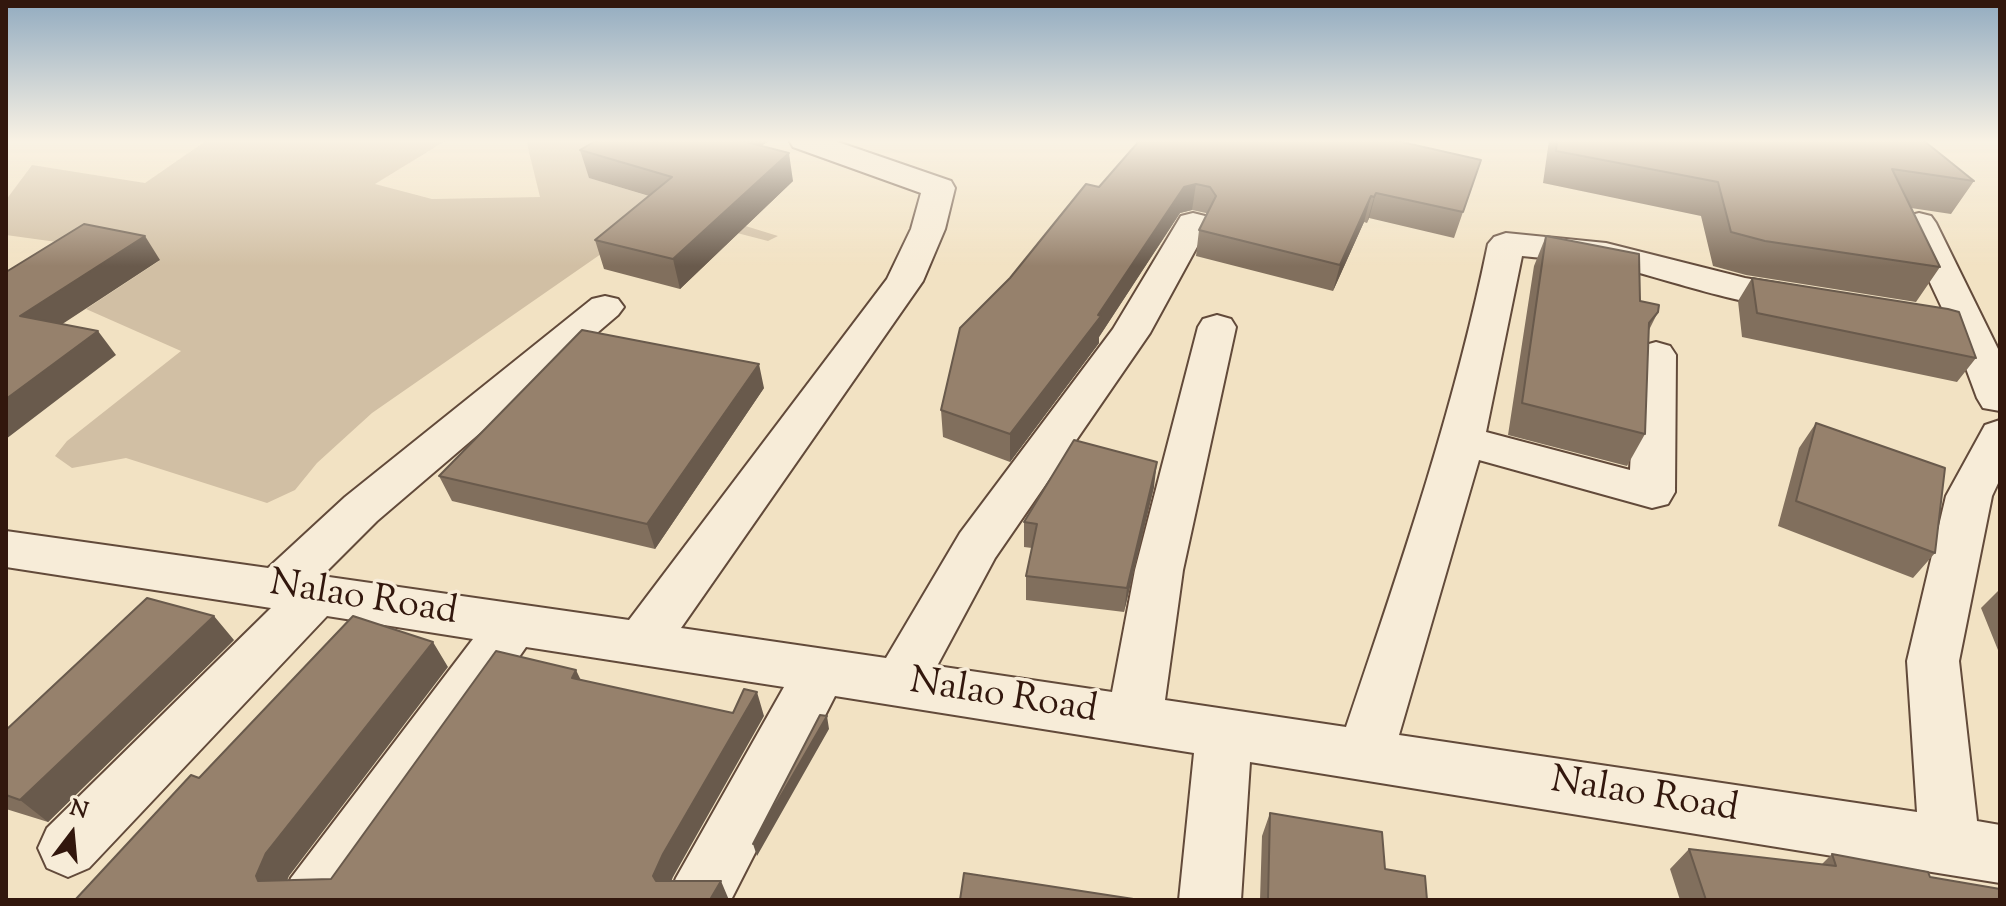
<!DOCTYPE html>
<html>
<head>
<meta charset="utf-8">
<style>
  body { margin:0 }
  #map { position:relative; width:2006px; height:906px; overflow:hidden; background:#f2e2c3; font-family:"Sorts Mill Goudy",serif }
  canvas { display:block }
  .frame { position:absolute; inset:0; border:8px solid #32170d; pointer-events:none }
  .north { position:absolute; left:32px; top:794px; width:80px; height:80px; -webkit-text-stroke:6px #f7ecd8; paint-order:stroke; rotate:16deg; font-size:22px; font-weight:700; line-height:32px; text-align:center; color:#32170d }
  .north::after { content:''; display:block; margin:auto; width:28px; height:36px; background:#32170d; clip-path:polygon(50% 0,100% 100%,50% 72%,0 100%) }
</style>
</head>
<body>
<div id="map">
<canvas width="2006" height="906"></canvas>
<div class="frame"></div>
<div class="north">N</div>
</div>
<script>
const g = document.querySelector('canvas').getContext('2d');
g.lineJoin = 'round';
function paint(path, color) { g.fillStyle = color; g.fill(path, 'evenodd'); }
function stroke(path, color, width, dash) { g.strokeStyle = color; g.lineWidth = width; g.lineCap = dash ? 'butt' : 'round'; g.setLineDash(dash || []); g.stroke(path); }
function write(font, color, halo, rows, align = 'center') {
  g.font = font + ' "Sorts Mill Goudy",serif'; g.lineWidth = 7; g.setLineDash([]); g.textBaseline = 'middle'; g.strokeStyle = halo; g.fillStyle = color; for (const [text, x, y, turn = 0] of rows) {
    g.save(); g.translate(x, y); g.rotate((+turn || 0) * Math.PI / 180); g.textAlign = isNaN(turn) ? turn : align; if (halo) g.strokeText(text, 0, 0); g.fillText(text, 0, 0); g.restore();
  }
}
paint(new Path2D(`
  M 207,140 L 447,140 L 375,184 L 432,199 L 540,197 L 526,140 L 647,140 L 590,178 L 778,236 L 768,241 L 660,213 L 372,413 L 317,463 L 295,490 L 267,503 L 126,458 L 72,468 L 55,456 L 67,441 L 181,351 L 86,309 L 159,261 L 100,248 L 6,235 L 6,200 L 32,165 L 145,183 Z`), '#d1bfa4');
const minor = new Path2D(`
  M 789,140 L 832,140 L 951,181 L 955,188 L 945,229 L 923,281 L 681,628 L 886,658 L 960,533 L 1113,329 L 1181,216 L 1193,213 L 1205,216 L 1210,223 L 1150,333 L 995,558 L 937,666 L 1112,692 L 1135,570 L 1198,327 L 1203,319 L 1217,315 L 1231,319 L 1236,327 L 1183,570 L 1165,700 L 1346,727 C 1400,567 1454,410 1488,244 L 1494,237 L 1506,233 L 1606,243 L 1745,278 L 1816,290 L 1822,298 L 1816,306 C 1769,318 1659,275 1607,265 C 1579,260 1550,259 1522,256 L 1486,432 L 1630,470 L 1636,355 L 1642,346 L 1656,342 L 1670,346 L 1676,355 L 1675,492 L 1668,504 L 1652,508 L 1479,460 L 1399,735 L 1917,812 L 1907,661 L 1946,496 L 1985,425 L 2000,420 L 2000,479 L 1992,496 L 1959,661 L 1977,821 L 2000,825 L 2000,883 L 1250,762 L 1241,900 L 1179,900 L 1194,753 L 835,696 L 731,900 L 667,900 L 676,878 L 784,687 L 526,647 L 350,900 L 282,900 L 291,878 L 473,639 L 327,616 L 89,868 L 68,877 L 47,868 L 38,848 L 47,828 L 271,608 L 6,567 L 6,531 L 268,568 L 345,497 L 592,299 L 605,296 L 618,299 L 624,307 L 618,315 L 377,521 L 322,576 L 629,620 L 887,279 L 911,229 L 921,193 L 793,147 Z
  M 1919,213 L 1931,216 L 1936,223 L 2000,353 L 2000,411 L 1983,408 L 1977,398 L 1950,325 L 1902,223 L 1907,216 Z`);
stroke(minor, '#624a3a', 4);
paint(minor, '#f7ecd8');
paint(new Path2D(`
  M 770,140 L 761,146 L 793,181 L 680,289 L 604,269 L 595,240 L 649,196 L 589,178 L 580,150 Z
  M 1549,140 L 1923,140 L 1974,181 L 1951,214 L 1911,208 L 1940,267 L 1916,302 L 1746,275 L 1713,266 L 1701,216 L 1543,183 Z
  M 1481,160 L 1454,238 L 1369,218 L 1367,223 L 1364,222 L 1333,291 L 1196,256 L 1199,230 L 1207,214 L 1206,213 L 1192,210 L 1180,213 L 1099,337 L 1099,343 L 1010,462 L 943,437 L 941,410 L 1099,187 Z
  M 1546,236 L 1640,301 L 1658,312 L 1649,330 L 1645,434 L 1627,466 L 1508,435 L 1534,266 Z
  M 1752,278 L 1976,358 L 1957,382 L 1742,337 L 1738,301 Z
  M 764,388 L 655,549 L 452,501 L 439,476 Z
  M 1816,423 L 1935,553 L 1913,578 L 1778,526 L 1799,448 Z
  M 1154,487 L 1124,612 L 1026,600 L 1026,576 L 1032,548 L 1024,547 L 1024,522 Z
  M 2000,589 L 2000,655 L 1981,608 Z
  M 234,640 L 48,822 L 6,809 L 6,730 Z
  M 1270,813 L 1385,869 L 1427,900 L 1260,900 L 1262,836 Z
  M 1689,849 L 1821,865 L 1832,854 L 1930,877 L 2000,900 L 1680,900 L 1670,869 Z`), '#816f5d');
paint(new Path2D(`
  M 731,140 L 770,140 L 735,165 Z
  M 789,153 L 793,181 L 680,289 L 673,259 Z
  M 1196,184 L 1192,210 L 1180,213 L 1099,337 L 1099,343 L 1010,462 L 1010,434 L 1098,315 L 1184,187 Z
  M 1376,193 L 1369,218 L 1367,223 L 1374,197 Z
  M 1371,196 L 1364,222 L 1333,291 L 1340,265 Z
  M 145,236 L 160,260 L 38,340 L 20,316 Z
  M 98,331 L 116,355 L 6,439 L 6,399 Z
  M 759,364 L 764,388 L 655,549 L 647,524 Z
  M 1157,462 L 1154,487 L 1124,612 L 1127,588 Z
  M 214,616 L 234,640 L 48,822 L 20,800 Z
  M 433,642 L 448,667 L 289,876 L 279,899 L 258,881 L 256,876 L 266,853 Z
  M 576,670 L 588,695 L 572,678 Z
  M 757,692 L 764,716 L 673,877 L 664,899 L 653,876 L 663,854 Z
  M 827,716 L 829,729 L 757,856 L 753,844 Z
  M 721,881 L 729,900 L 711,900 L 711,898 Z`), '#695a4c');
const building = new Path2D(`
  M 597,140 L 739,140 L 789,153 L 673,259 L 595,240 L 672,177 L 580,150 Z
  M 1140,140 L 1393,140 L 1481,160 L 1463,212 L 1376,193 L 1374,197 L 1371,196 L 1340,265 L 1199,230 L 1216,196 L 1210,187 L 1196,184 L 1184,187 L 1098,315 L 1101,316 L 1010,434 L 941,410 L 960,328 L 1010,278 L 1086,184 L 1099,187 Z
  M 1557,140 L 1923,140 L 1974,181 L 1892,169 L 1940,267 L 1765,241 L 1731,232 L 1718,182 L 1556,151 Z
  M 84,224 L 145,236 L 20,316 L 98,331 L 6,399 L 6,272 Z
  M 1546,236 L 1639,254 L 1640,301 L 1659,305 L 1658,312 L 1649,323 L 1645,434 L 1522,403 Z
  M 1752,278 L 1948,309 L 1959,312 L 1976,358 L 1757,313 Z
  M 582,330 L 759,364 L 647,524 L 439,476 Z
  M 1816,423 L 1945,468 L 1935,553 L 1796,501 Z
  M 1074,440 L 1157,462 L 1127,588 L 1026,576 L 1037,524 L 1024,522 Z
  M 147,598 L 214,616 L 20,800 L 6,795 L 6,730 Z
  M 353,616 L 433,642 L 266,853 L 256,876 L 258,881 L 331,879 L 496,651 L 576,670 L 572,678 L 733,713 L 744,689 L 757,692 L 663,854 L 653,876 L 656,881 L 721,881 L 711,898 L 716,900 L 75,900 L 191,775 L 199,778 Z
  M 820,715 L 827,716 L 753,844 Z
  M 1270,813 L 1382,832 L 1385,869 L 1425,876 L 1427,900 L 1268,900 Z
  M 1689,849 L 1836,866 L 1832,854 L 1928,872 L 1930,877 L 2000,889 L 2000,900 L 1706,900 Z
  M 964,873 L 1140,900 L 960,900 Z`);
paint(building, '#96816c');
stroke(building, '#695a4c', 2);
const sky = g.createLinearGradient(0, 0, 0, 266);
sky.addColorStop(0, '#92abc0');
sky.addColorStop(0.53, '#f9f2e4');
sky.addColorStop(1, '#f9f2e400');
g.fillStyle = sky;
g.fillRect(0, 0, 2006, 266);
write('38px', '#32170d', '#f7ecd8', [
  ["Nalao Road",363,601,9],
  ["Nalao Road",1003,699,9],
  ["Nalao Road",1644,798,9]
]);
</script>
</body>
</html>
